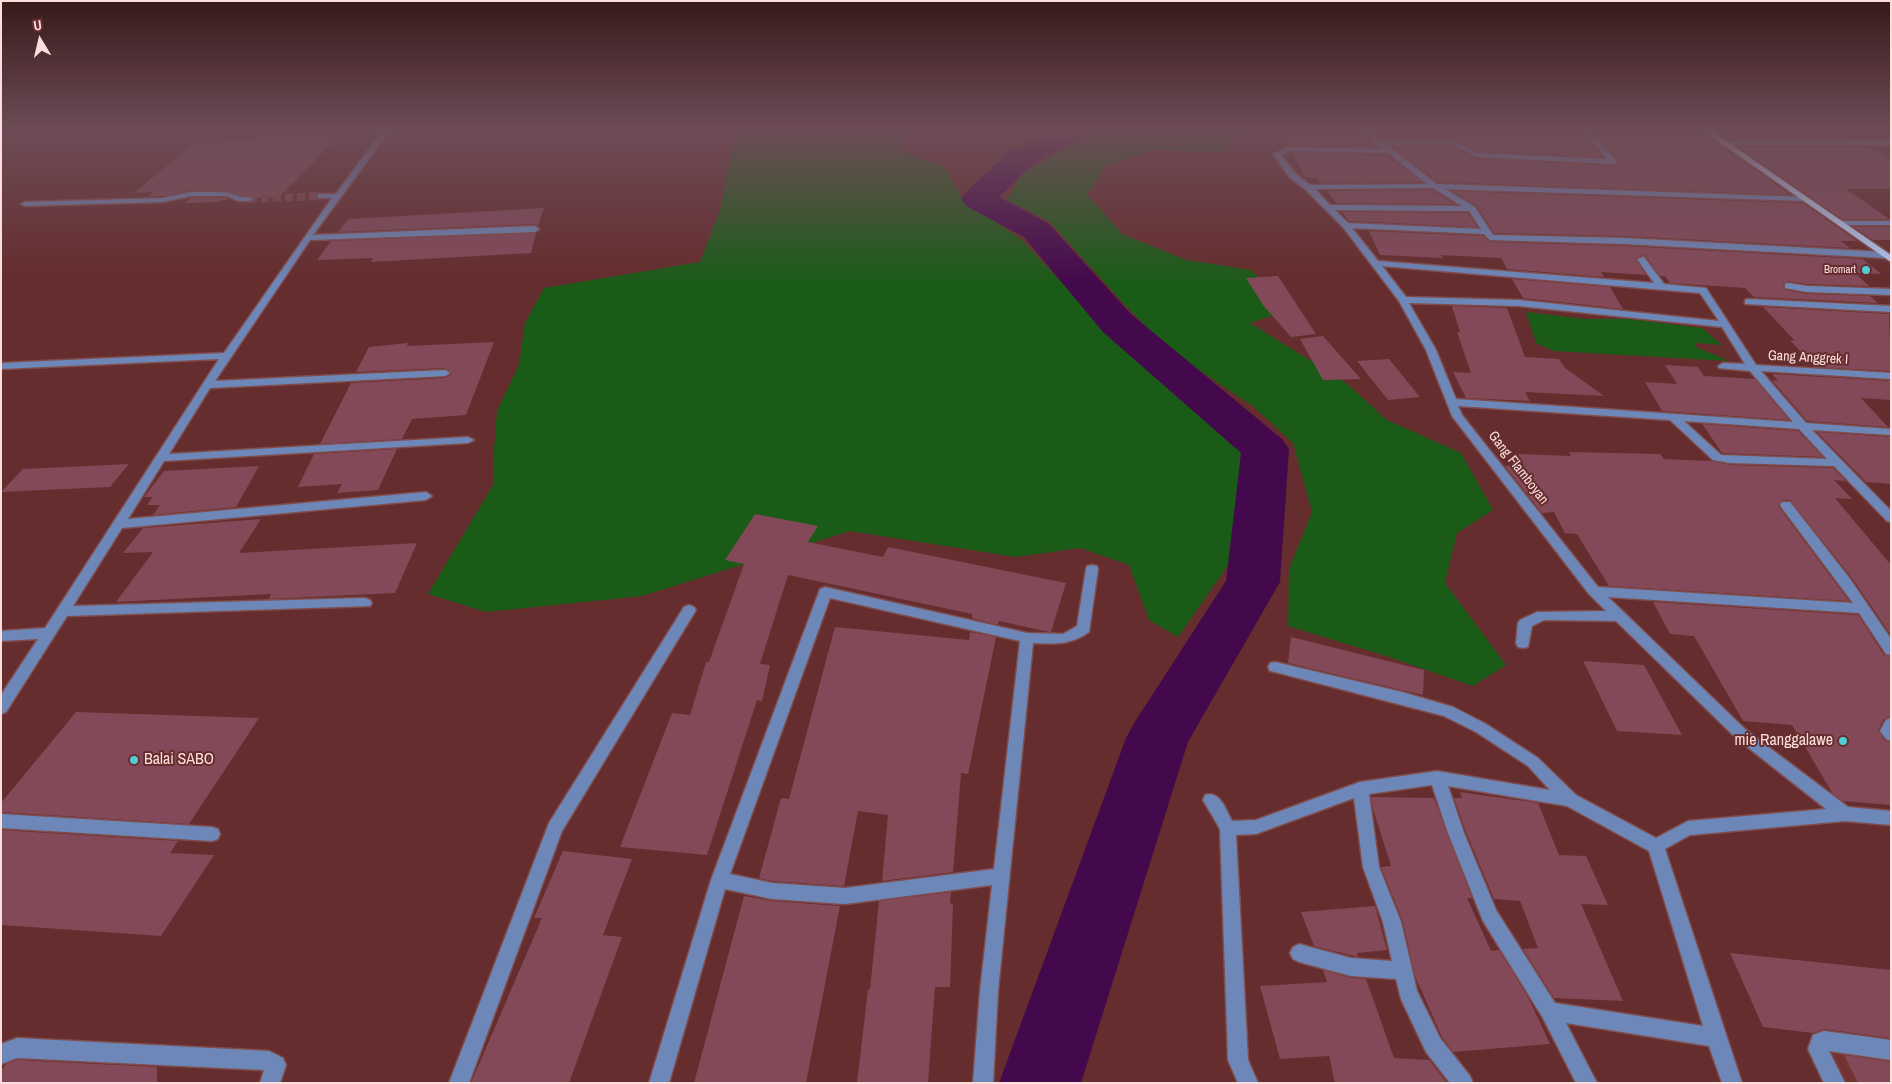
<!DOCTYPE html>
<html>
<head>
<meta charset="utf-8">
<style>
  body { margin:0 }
  #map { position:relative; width:1892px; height:1084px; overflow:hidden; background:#652d2d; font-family:"Archivo Narrow",sans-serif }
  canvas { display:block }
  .frame { position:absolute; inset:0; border:2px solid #fcdfdd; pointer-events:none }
  .north { position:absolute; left:15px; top:15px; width:50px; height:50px; -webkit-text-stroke:4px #652d2d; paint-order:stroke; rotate:351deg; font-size:14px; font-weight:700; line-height:20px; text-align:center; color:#fcdfdd }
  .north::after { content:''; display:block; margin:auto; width:18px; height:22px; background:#fcdfdd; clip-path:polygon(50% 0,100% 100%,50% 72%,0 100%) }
</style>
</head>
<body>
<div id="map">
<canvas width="1892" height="1084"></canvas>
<div class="frame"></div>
<div class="north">U</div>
</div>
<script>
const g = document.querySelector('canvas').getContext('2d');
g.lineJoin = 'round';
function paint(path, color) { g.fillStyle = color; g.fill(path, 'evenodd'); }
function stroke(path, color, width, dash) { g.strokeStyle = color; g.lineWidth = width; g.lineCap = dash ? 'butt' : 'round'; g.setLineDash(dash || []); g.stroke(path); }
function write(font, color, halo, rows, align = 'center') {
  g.font = font + ' "Archivo Narrow",sans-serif'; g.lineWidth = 4; g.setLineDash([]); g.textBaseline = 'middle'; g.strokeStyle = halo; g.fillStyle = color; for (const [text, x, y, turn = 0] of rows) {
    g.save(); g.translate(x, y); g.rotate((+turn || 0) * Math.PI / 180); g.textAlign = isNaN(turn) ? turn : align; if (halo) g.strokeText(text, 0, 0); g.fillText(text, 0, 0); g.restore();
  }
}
paint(new Path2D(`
  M 1824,1048 L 1891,1057 L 1891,1083 L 1842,1083 Z`), '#733332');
paint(new Path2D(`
  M 736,130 L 904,130 L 900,151 L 945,167 L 962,199 L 1021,239 L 1082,304 L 1167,386 L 1241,450 L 1233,558 L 1178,637 L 1149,620 L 1129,565 L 1080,548 L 1016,557 L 850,531 L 642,596 L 486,612 L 428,594 L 493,485 L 493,462 L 497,411 L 519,365 L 525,323 L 544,288 L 700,262 L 720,210 Z
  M 1102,130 L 1240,130 L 1223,152 L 1152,150 L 1107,165 L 1087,194 L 1122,234 L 1186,260 L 1251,270 L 1292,309 L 1250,323 L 1346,383 L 1387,420 L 1461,453 L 1493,510 L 1457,533 L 1445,583 L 1506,665 L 1473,686 L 1386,656 L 1288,626 L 1289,569 L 1312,512 L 1293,443 L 1254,407 L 1169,350 L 1123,303 L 1049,221 L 1007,200 L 1022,174 L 1066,148 Z
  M 1526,312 L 1585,319 L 1630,319 L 1702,328 L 1722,345 L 1696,343 L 1696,347 L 1729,361 L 1553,351 L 1536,343 Z`), '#1b5b18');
paint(new Path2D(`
  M 1052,130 L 1090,130 L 1085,136 L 1033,164 L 999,197 L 1048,223 L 1131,314 L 1282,439 L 1289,449 L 1280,582 L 1188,742 L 1081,1083 L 999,1083 L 1126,738 L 1136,720 L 1226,581 L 1241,453 L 1103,332 L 1024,237 L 966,206 L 961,199 L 966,192 L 1011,150 Z`), '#44094c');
paint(new Path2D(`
  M 264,130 L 345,130 L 279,197 L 255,198 L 215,190 L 191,190 L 165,196 L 149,196 L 153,192 L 134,193 L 194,143 L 252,141 Z
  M 1316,130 L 1358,130 L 1377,147 L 1289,145 L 1283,131 L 1317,132 Z
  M 1371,130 L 1580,130 L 1603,157 L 1477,151 L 1451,138 L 1382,139 Z
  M 1592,130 L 1700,130 L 1718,144 L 1719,146 L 1723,147 L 1791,195 L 1438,182 L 1392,147 L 1451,146 L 1477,159 L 1613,166 L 1618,164 L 1618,161 Z
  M 1713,130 L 1832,130 L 1850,139 L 1727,139 Z
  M 1738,147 L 1866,147 L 1891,159 L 1891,189 L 1846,189 L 1889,219 L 1842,219 Z
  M 1293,153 L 1387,155 L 1422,182 L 1321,183 L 1317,178 L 1305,177 Z
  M 1432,190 L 1455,204 L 1336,203 L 1327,191 Z
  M 1452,191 L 1803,203 L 1857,241 L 1841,241 L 1850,248 L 1625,236 L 1494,233 L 1477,206 Z
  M 191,198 L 227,198 L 230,199 L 222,200 L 219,202 L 185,203 Z
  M 544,208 L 538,226 L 535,224 L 338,232 L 348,219 Z
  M 1342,212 L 1468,213 L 1477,227 L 1349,221 Z
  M 1854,227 L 1891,227 L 1891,240 L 1873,240 Z
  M 1369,231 L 1483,236 L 1490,242 L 1625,246 L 1863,259 L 1881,274 L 1855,273 L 1869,286 L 1807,284 L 1788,281 L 1783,284 L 1785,290 L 1807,294 L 1870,296 L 1878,303 L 1754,297 L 1745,288 L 1670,283 L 1665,276 L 1660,276 L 1645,255 L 1635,258 L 1646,275 L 1601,272 L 1604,277 L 1507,269 L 1501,258 L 1441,255 L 1443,258 L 1380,255 Z
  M 536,233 L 531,253 L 371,262 L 373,258 L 317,260 L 331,241 Z
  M 1278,276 L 1316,334 L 1291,337 L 1263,305 L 1246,278 Z
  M 1512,279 L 1610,287 L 1623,309 L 1523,298 Z
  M 1452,306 L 1507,308 L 1525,357 L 1559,359 L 1565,368 L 1604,396 L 1525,392 L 1530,401 L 1466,398 L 1453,372 L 1471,373 L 1457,332 L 1460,332 Z
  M 1763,307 L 1889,314 L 1891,371 L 1814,367 L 1790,340 L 1795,341 Z
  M 1323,336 L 1361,379 L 1323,380 L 1300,339 Z
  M 494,342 L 466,415 L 412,419 L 402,439 L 320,444 L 351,383 L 445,378 L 452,374 L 445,368 L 356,372 L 369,347 L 408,343 L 407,346 Z
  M 1389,359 L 1420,397 L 1388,400 L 1357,361 Z
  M 1665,365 L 1698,367 L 1704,376 L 1755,379 L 1789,420 L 1662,411 L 1645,382 L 1677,384 Z
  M 1772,374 L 1891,381 L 1891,400 L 1861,398 L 1888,427 L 1807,421 L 1772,380 L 1778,381 Z
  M 1702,424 L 1798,431 L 1823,457 L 1722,453 Z
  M 1817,432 L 1891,437 L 1891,484 L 1866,482 Z
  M 397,449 L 378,490 L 337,493 L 342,484 L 298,487 L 314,454 Z
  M 1569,452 L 1660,454 L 1664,459 L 1711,461 L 1730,465 L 1833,468 L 1846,481 L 1834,480 L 1852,499 L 1835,498 L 1891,565 L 1891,635 L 1852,578 L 1790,500 L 1782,500 L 1778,506 L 1849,601 L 1609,586 L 1577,534 L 1565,533 L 1554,512 L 1542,513 L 1505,466 L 1524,465 L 1518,454 L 1571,456 Z
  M 129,464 L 110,487 L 1,492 L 23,469 Z
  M 259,466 L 236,507 L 153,515 L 160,505 L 147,505 L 153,497 L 144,497 L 164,471 Z
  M 755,514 L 818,526 L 808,542 L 883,557 L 888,547 L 1066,583 L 1051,632 L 1049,632 L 999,621 L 998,625 L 972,618 L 972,614 L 788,575 L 760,664 L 770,665 L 762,701 L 757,700 L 707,855 L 620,847 L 672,713 L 690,715 L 706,662 L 709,662 L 744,564 L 725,560 Z
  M 261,519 L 239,553 L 417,543 L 395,593 L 269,599 L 271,594 L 116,602 L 153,552 L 123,553 L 143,528 Z
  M 1653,602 L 1858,615 L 1884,655 L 1891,657 L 1891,716 L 1884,719 L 1878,730 L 1884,740 L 1891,743 L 1891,805 L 1843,801 L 1833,794 L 1792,725 L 1743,721 L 1694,636 L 1670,634 Z
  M 835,627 L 969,640 L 970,632 L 996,637 L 968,774 L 961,773 L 953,872 L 882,881 L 888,815 L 858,811 L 844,886 L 772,881 L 759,878 L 781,798 L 789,799 Z
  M 1291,637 L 1424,670 L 1423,695 L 1288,663 Z
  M 1583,661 L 1644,665 L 1682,735 L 1617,731 Z
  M 76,712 L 259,718 L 189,824 L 1,812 L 1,803 Z
  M 1460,792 L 1538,803 L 1559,855 L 1586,856 L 1608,905 L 1581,904 L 1623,1001 L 1554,998 L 1523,949 L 1538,948 L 1520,901 L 1494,899 L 1466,832 L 1454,798 L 1462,798 Z
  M 1371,797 L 1434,798 L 1472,898 L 1467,898 L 1491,951 L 1499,950 L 1528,997 L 1550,1044 L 1453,1052 L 1442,1037 L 1415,976 L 1403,922 L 1381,867 L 1391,866 L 1373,809 Z
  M 1,830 L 178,841 L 170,853 L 214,855 L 161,936 L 1,925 Z
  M 563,851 L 632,859 L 603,935 L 622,937 L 569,1083 L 471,1083 L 542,918 L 534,918 Z
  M 951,892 L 950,903 L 953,904 L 950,987 L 935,987 L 928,1083 L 857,1083 L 868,989 L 870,990 L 879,901 Z
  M 744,896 L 772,901 L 840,906 L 806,1083 L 694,1083 Z
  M 1375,906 L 1387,950 L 1357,953 L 1358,957 L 1314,946 L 1301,912 Z
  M 1730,953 L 1891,970 L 1891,1038 L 1824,1029 L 1813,1033 L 1763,1027 Z
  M 1323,970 L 1351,978 L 1366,979 L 1394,1058 L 1429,1060 L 1447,1083 L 1335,1083 L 1329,1056 L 1280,1059 L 1260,986 L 1327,982 Z
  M 1844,1055 L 1891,1062 L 1891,1083 L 1858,1083 Z
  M 17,1060 L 157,1067 L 157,1083 L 1,1083 L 1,1071 L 6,1064 Z`), '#834959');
stroke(new Path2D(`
  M 249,199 L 321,196`), '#7c4847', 8, [8, 4]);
const minor = new Path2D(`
  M 383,130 L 390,130 L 313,235 L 535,226 L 539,229 L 535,232 L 310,240 L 215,381 L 445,370 L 450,373 L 445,376 L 210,388 L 169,454 L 468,437 L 474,440 L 468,443 L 164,461 L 128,519 L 426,492 L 432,496 L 426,500 L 122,528 L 73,606 L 365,598 L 370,600 L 372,603 L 370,606 L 67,616 L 6,712 L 1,714 L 1,695 L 38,639 L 1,641 L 1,631 L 45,628 L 219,359 L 1,369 L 1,363 L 224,353 L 332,198 L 318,198 L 318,194 L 336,194 Z
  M 1360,130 L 1368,130 L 1381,141 L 1451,140 L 1477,153 L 1607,159 L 1582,130 L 1589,130 L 1617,162 L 1613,164 L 1477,157 L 1451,144 L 1387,145 L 1437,184 L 1805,197 L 1809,199 L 1805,201 L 1445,189 L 1475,207 L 1493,235 L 1625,238 L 1885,252 L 1889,255 L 1885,258 L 1625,244 L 1490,240 L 1484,234 L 1352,228 L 1378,261 L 1654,283 L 1637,259 L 1644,257 L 1664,284 L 1706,288 L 1756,365 L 1891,373 L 1891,379 L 1761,371 L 1806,423 L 1891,429 L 1891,435 L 1812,430 L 1891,511 L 1891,522 L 1887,521 L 1834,466 L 1730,463 L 1713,460 L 1670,420 L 1458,406 L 1462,415 L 1598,587 L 1853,603 L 1782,508 L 1780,505 L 1782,502 L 1790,502 L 1850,579 L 1891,639 L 1891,655 L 1886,654 L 1859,613 L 1608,597 L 1746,730 L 1848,807 L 1891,811 L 1891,825 L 1845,821 L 1690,835 L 1665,849 L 1742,1083 L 1722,1083 L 1709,1046 L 1566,1023 L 1597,1083 L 1576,1083 L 1543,1018 L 1483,921 L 1448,833 L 1432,785 L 1369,794 L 1379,867 L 1401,922 L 1417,991 L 1440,1038 L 1470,1076 L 1473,1083 L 1450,1083 L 1426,1052 L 1401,999 L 1396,979 L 1351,976 L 1299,962 L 1293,959 L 1290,953 L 1293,947 L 1299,944 L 1351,958 L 1392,961 L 1383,922 L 1363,867 L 1354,798 L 1256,834 L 1236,835 L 1248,1060 L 1258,1083 L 1238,1083 L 1228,1060 L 1220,829 L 1203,800 L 1205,795 C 1220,790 1226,810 1232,821 L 1256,820 L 1360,782 L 1437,771 L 1550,790 L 1528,766 L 1476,732 L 1444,716 L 1275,672 L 1270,671 L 1268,667 L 1270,663 L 1275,662 L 1402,692 L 1453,707 L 1486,724 L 1538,758 L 1576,795 L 1656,838 L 1688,821 L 1826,809 L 1736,738 L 1616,621 L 1544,620 L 1532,626 L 1528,647 L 1523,648 L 1518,647 L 1516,643 L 1518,623 L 1520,620 L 1537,612 L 1606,611 L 1589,594 L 1452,416 L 1426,350 L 1399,301 L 1343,227 L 1305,189 L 1290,178 L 1273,154 L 1289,147 L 1382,149 ZM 1290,151 L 1388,153 L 1427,184 L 1310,185 L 1296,174 L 1281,155 ZM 1433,188 L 1462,206 L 1330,205 L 1315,189 ZM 1335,210 L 1469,211 L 1481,229 L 1348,223 ZM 1382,266 L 1700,293 L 1719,321 L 1519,300 L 1406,297 ZM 1409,303 L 1519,306 L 1722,327 L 1745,364 L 1723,363 L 1718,366 L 1719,368 L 1750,371 L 1793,422 L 1456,399 L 1436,350 ZM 1684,421 L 1799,429 L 1827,459 L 1721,455 ZM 1448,786 L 1567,806 L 1649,851 L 1703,1026 L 1555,1003 L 1496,910 L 1464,833 Z
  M 1720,141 L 1891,141 L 1891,145 L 1720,145 Z
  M 191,192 C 208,192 222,190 238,196 C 243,198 248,196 253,199 L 249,201 L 238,201 L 227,196 L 191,196 L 163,202 L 25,206 L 21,204 L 25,202 L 163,198 Z
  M 1837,221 L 1891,221 L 1891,225 L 1840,225 L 1836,223 Z
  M 1788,283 L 1807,286 L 1891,289 L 1891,295 L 1807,292 L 1785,288 L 1785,284 Z
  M 1748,299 L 1891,306 L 1891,312 L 1745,304 L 1745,300 Z
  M 1092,565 L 1097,566 L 1098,569 L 1089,632 C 1071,645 1055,644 1033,643 L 998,991 L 993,1083 L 973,1083 L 980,991 L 992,885 L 845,904 L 772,899 L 725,889 L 669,1083 L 649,1083 L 711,880 L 820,589 L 825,587 L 1027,633 L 1063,634 L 1077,626 L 1086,569 L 1087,566 ZM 830,598 L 1020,641 L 994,869 L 845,888 L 772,883 L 730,874 Z
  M 689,605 L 694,607 L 696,610 L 562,831 L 469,1083 L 449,1083 L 549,823 L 684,607 Z
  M 1891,718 L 1891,741 L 1886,739 L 1880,731 L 1886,720 Z
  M 1,814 L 212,827 L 218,829 L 220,834 L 218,839 L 212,841 L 1,828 Z
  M 1824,1031 L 1891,1040 L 1891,1060 L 1829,1051 L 1845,1083 L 1824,1083 L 1808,1049 L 1813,1035 Z
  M 17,1038 L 269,1051 L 283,1058 L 286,1065 L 280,1083 L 260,1083 L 264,1070 L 17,1058 L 1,1064 L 1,1044 Z`);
const major = new Path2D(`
  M 1702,130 L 1710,130 L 1891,255 L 1891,262 Z`);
stroke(minor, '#804d4d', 3);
stroke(major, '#804d4d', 3);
paint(minor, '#6d87b9');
paint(major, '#b7cdf5');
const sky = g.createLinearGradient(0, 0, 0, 282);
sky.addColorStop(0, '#381919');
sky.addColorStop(0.46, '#6d4c57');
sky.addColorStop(1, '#6d4c5700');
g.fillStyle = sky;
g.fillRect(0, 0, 1892, 282);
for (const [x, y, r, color] of [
  [1866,270,5,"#52ccd5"],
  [1843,741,5,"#52ccd5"],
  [134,760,5,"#52ccd5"]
]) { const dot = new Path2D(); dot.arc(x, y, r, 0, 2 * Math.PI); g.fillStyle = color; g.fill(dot); stroke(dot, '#652d2d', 2); }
write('11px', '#fcdfdd', '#652d2d', [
  ["Bromart",1856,270]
], 'right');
write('14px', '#fcdfdd', '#652d2d', [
  ["Gang Anggrek I",1808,358,3],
  ["Gang Flamboyan",1518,468,52]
]);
write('16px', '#fcdfdd', '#652d2d', [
  ["mie Ranggalawe",1833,741],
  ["Balai SABO",144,760,"left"]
], 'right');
</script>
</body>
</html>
